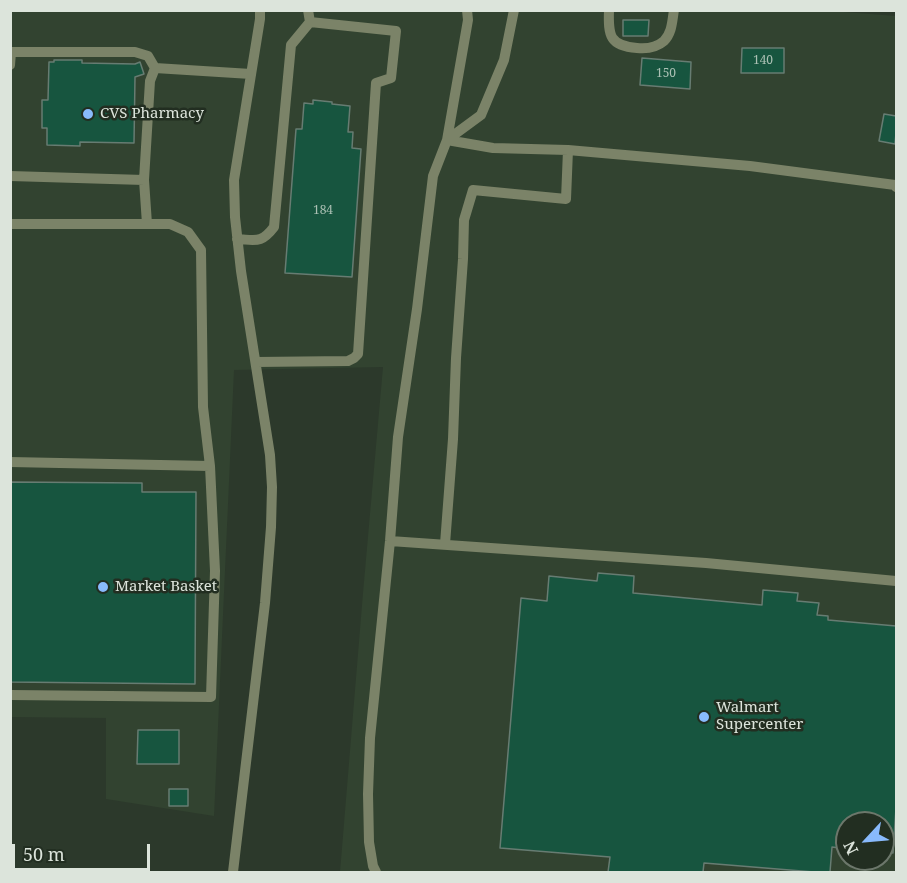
<!DOCTYPE html>
<html>
<head>
<meta charset="utf-8">
<style>
  body { margin:0 }
  #map { position:relative; width:907px; height:883px; overflow:hidden; background:#2c392b; font-family:"Noto Serif",serif }
  canvas { display:block }
  .frame { position:absolute; inset:0; border:12px solid #dce4db; pointer-events:none }
  .north { position:absolute; left:835px; top:811px; width:60px; height:60px; box-sizing:border-box; background:#222e21; border:2px solid #6c776b; border-radius:50%; rotate:244deg; font-size:16px; font-weight:700; line-height:24px; text-align:center; color:#dce4db }
  .north::after { content:''; display:block; margin:auto; width:21px; height:27px; background:#89bafc; clip-path:polygon(50% 0,100% 100%,50% 72%,0 100%) }
  .scale { position:absolute; left:12px; top:844px; width:138px; height:27px; box-sizing:border-box; border:3px solid #dce4db; border-top:0; padding-left:8px; font-size:18px; line-height:21px; white-space:nowrap; color:#dce4db; -webkit-text-stroke:4px #222e21; paint-order:stroke }
</style>
</head>
<body>
<div id="map">
<canvas width="907" height="883"></canvas>
<div class="frame"></div>
<div class="north">N</div>
<div class="scale">50 m</div>
</div>
<script>
const g = document.querySelector('canvas').getContext('2d');
g.lineJoin = 'round';
function paint(path, color) { g.fillStyle = color; g.fill(path, 'evenodd'); }
function stroke(path, color, width, dash) { g.strokeStyle = color; g.lineWidth = width; g.lineCap = dash ? 'butt' : 'round'; g.setLineDash(dash || []); g.stroke(path); }
function write(font, color, halo, rows, align = 'center') {
  g.font = font + ' "Noto Serif",serif'; g.lineWidth = 5; g.setLineDash([]); g.textBaseline = 'middle'; g.strokeStyle = halo; g.fillStyle = color; for (const [text, x, y, turn = 0] of rows) {
    g.save(); g.translate(x, y); g.rotate((+turn || 0) * Math.PI / 180); g.textAlign = isNaN(turn) ? turn : align; if (halo) g.strokeText(text, 0, 0); g.fillText(text, 0, 0); g.restore();
  }
}
paint(new Path2D(`
  M 818,10 L 896,16 L 896,872 L 340,872 L 363,593 L 383,367 L 234,370 L 214,816 L 106,799 L 106,718 L 11,717 L 11,11 ZM 847,823 L 883,823 L 883,859 L 847,859 Z`), '#324330');
const building = new Path2D(`
  M 623,20 L 649,20 L 648,36 L 623,36 Z
  M 742,48 L 784,48 L 784,73 L 741,73 Z
  M 642,58 L 691,62 L 690,89 L 640,85 Z
  M 54,60 L 82,60 L 82,63 L 135,64 L 140,62 L 144,74 L 135,77 L 134,143 L 80,142 L 80,146 L 47,145 L 47,128 L 42,128 L 42,100 L 48,100 L 49,62 L 54,62 Z
  M 313,100 L 332,102 L 332,104 L 350,106 L 348,132 L 353,132 L 352,148 L 361,149 L 352,277 L 285,273 L 296,129 L 302,129 L 304,103 L 313,104 Z
  M 884,114 L 896,116 L 896,133 L 895,144 L 879,141 Z
  M 10,482 L 142,483 L 142,492 L 196,492 L 195,684 L 10,682 Z
  M 598,573 L 634,576 L 633,593 L 762,605 L 763,590 L 798,593 L 797,601 L 819,603 L 817,615 L 828,616 L 828,620 L 896,626 L 896,808 L 893,853 L 883,852 L 883,823 L 847,823 L 847,849 L 832,847 L 830,872 L 814,872 L 704,863 L 703,872 L 608,872 L 610,857 L 500,848 L 521,598 L 547,601 L 549,576 L 597,581 Z
  M 138,730 L 179,730 L 179,764 L 137,764 Z
  M 169,789 L 188,789 L 188,806 L 169,806 Z`);
paint(building, '#17553f');
stroke(building, '#677c72', 1.5);
stroke(new Path2D(`
  M 609,10 C 608,36 610,46 637,48 C 647,49 656,48 664,41 C 672,33 672,22 674,10
  M 10,65 L 11,52 L 135,52 L 148,56 L 155,68
  M 155,68 L 251,74
  M 447,140 L 493,148 L 568,150 L 750,166 L 895,185 L 896,187
  M 447,140 L 481,115 L 504,60 L 514,10
  M 10,176 L 144,180
  M 10,224 L 170,224 L 188,232 L 201,250 L 203,407 L 210,466 L 10,462
  M 147,224 L 144,180 L 150,81 L 155,68
  M 237,239 C 256,240 261,244 274,227 L 291,45 L 310,22
  M 256,362 L 348,361 L 354,358 L 358,354 L 376,83 L 391,78 L 396,31 L 310,22 L 308,10
  M 390,541 L 706,563 L 896,581
  M 445,544 L 453,439 L 456,358 L 463,259 L 464,220 L 473,190 L 566,199 L 568,150
  M 10,695 L 211,697 L 215,571 L 210,466
  M 233,872 L 265,603 L 271,527 L 272,487 L 270,455 L 241,271 L 235,217 L 234,180 L 260,19 L 260,10
  M 376,872 L 373,866 L 369,842 L 368,794 L 370,738 L 390,541 L 398,437 L 417,309 L 433,176 L 447,140 L 468,20 L 467,10`), '#7b8368', 10);
for (const [x, y, r, color] of [
  [88,114,6,"#89bafc"],
  [103,587,6,"#89bafc"],
  [704,717,6,"#89bafc"]
]) { const dot = new Path2D(); dot.arc(x, y, r, 0, 2 * Math.PI); g.fillStyle = color; g.fill(dot); stroke(dot, '#222e21', 2); }
write('12px', '#abc0b4', null, [
  ["140",763,61],
  ["150",666,74],
  ["184",323,211]
]);
write('15px', '#dce4db', '#222e21', [
  ["CVS Pharmacy",100,114],
  ["Market Basket",115,587],
  ["Walmart",716,708],
  ["Supercenter",716,725]
], 'left');
</script>
</body>
</html>
